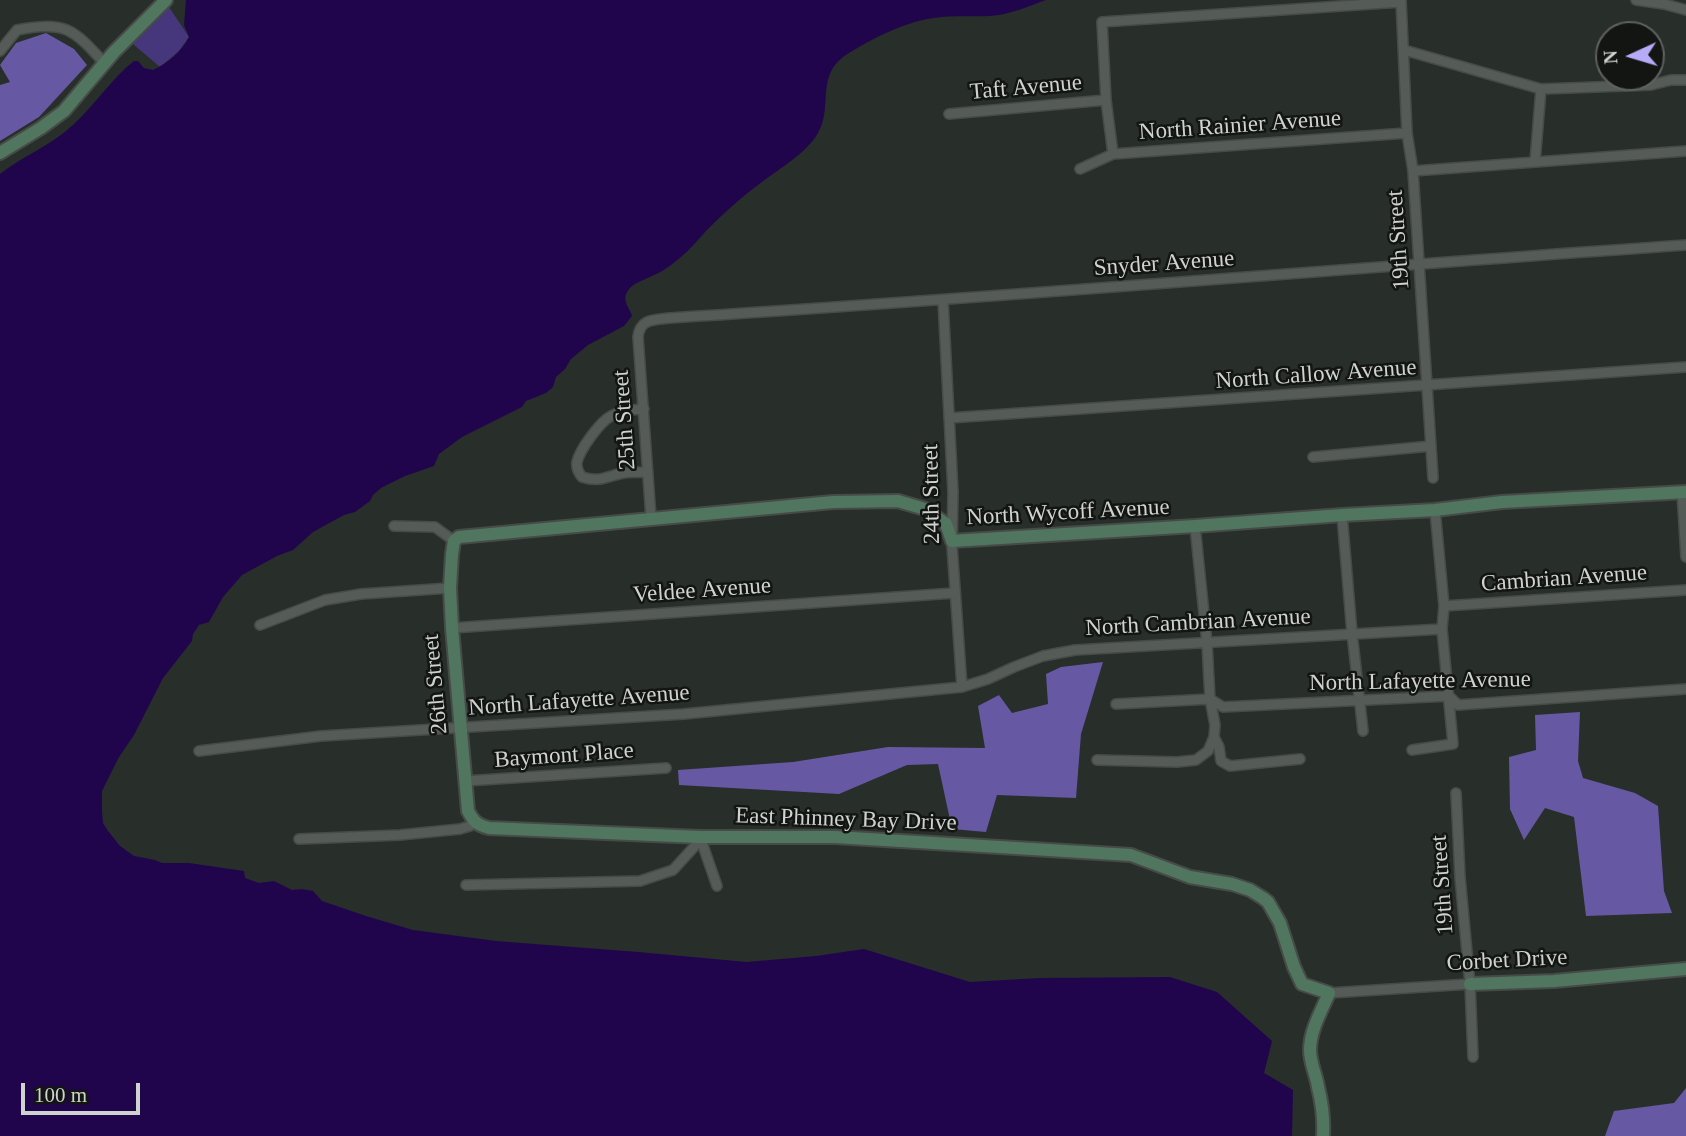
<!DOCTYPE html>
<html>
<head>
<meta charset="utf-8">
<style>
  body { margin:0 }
  #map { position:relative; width:1686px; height:1136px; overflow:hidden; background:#282e2a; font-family:"Times New Roman",serif }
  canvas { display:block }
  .north { position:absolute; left:1595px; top:21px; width:70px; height:70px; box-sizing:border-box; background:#131513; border:2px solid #5e615f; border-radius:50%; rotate:266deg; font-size:19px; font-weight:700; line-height:28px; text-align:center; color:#cfd3d0 }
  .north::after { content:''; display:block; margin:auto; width:24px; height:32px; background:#b7abf8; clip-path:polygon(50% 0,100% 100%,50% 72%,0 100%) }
  .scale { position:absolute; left:21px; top:1083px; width:119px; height:32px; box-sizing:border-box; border:4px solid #cfd3d0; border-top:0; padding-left:9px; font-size:21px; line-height:24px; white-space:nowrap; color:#cfd3d0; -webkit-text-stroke:5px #131513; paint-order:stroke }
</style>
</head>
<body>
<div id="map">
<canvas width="1686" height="1136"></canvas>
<div class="north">N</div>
<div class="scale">100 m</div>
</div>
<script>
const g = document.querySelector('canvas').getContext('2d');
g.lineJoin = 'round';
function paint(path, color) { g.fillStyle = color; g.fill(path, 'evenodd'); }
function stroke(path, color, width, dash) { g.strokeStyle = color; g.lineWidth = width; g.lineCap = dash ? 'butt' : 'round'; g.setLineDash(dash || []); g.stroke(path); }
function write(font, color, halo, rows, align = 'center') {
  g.font = font + ' "Times New Roman",serif'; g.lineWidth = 5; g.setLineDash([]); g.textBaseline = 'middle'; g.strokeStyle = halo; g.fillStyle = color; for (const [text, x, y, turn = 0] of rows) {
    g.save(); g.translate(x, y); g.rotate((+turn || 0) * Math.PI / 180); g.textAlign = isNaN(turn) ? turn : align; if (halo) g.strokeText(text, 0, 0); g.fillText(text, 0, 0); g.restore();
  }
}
paint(new Path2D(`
  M 165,1 L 189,37 L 179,51 L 160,67 L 127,39 Z`), '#46367c');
paint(new Path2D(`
  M 46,33 L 74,49 L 87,65 L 39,117 L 0,141 L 0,85 L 10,82 L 0,65 L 16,43 Z
  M 1103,662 L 1081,734 L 1076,798 L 997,795 L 986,832 L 952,829 L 938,764 L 907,765 L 839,794 L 679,785 L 678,770 L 793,762 L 888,747 L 985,748 L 978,706 L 999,695 L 1012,713 L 1048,704 L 1046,674 L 1061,667 Z
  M 1580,712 L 1578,761 L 1583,778 L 1635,793 L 1658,806 L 1664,891 L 1672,913 L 1586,916 L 1574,817 L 1545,808 L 1524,840 L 1510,809 L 1509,757 L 1536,750 L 1535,715 Z
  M 1686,1088 L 1686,1136 L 1605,1136 L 1614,1111 L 1674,1103 Z`), '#6758a4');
paint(new Path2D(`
  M 186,0 L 1046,0 C 1029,6 1009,15 990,16 C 969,17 947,15 927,19 C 899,25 873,38 849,53 C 814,74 834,105 818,133 C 806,154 777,170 758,185 C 739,199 723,214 706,231 C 697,241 687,253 676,261 C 670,266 662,272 654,275 C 645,280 633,282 627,292 C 622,301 629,307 632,316 L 624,326 L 588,345 L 571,359 L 565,369 L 556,377 L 553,387 L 546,393 L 526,401 L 522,407 L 462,437 L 439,454 L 434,466 L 405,476 L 381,488 L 373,495 L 370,501 L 355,512 L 344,515 L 313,532 L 293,550 L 277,556 L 242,575 L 223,597 L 209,622 L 199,625 L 193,634 L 192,641 L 163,678 L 134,735 L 119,757 L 102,791 L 102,811 L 103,823 L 108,831 L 120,846 L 134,856 L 155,860 L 162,863 L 189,863 L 244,871 L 245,878 L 259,883 L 274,881 L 292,890 L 302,889 L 313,891 L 322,901 L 366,916 L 413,930 L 496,941 L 638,952 L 747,962 L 816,956 L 864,949 L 970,982 L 1040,978 L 1170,977 L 1217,992 L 1272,1041 L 1264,1073 L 1293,1090 L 1292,1136 L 0,1136 L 0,174 C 23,156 52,145 73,125 C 95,105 111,79 134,61 L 138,61 L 144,68 L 153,70 C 168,63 181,52 189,37 L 184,25 Z`), '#20054d');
const street = new Path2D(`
  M 1401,0 L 1407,133 L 1413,171 L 1433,478
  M 1636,0 L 1664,4 L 1686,10
  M 1404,50 L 1541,89 L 1651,85 L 1671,80 L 1686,80
  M 0,51 L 17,30 C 33,27 52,24 67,30 C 81,36 95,53 105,64
  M 949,114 L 1106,100
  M 1113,154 L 1106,100 L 1102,22 L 1401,2
  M 1535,162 L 1541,89
  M 1080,169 L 1113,154 L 1407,133
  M 1413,171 L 1686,151
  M 943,300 L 953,492 L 952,546 L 962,687
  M 644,409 C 632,410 622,410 611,416 C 600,422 580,449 577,462 C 576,468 578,472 582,477 C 600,483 607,476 623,473 C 631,472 640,472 648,472
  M 949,418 L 1686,367
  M 1313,457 L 1431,446
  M 1682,492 L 1686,557
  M 1342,515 L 1352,633 L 1363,731
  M 651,518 L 638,337 C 640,318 655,320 670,318 C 1009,297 1347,268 1686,245
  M 394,526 L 435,527 L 454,541
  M 1444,606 L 1686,590
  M 260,625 L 325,600 L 361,594 L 450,588
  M 452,628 L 954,593
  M 1116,704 L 1210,699 L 1223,707 L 1449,696 L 1458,705 L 1686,689
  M 1214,737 L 1219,747 L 1221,761 L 1230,766 L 1300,759
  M 1412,750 L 1453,744 L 1442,629 L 1444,606 L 1435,510
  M 199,751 L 321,736 L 684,714 L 962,687 L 988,679 L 1014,667 L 1043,656 L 1075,650 L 1442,629
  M 1097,760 L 1177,762 L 1196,760 L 1208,751 L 1214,737 L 1215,725 L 1210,699 L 1207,643 L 1195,526
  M 465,781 L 666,768
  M 1456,793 L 1460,877 L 1470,984 L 1473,1057
  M 700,837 L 717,886
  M 299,839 L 400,835 L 460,829 L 470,826 L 474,822
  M 466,885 L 640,881 L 673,870 L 694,847 L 700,837
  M 1329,993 L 1470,984`);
const secondary = new Path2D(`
  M 0,153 L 41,128 L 64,111 L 114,52 L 166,0
  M 1470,984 L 1554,981 L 1686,969
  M 1323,1136 C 1324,1120 1322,1103 1318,1087 C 1316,1074 1310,1063 1310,1050 C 1310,1030 1322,1010 1329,993 L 1302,984 L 1294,967 L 1280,923 L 1268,902 L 1263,898 L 1250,890 L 1232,884 L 1190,877 L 1131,855 L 835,837 L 700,837 L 489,828 C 477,825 474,822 468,811 L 452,628 L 450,588 L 452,554 L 454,541 L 459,537 L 833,502 L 898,501 L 925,509 L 946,524 L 952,541 L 1195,526 L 1342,515 L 1435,510 L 1502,502 L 1686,492`);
stroke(street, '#464b47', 12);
stroke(secondary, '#464b47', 16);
stroke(street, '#555b57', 9);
stroke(secondary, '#517660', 12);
write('23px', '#cfd3d0', '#131513', [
  ["Taft Avenue",1026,88,-5],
  ["North Rainier Avenue",1240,126,-4],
  ["19th Street",1399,240,-94],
  ["Snyder Avenue",1164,264,-4],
  ["North Callow Avenue",1316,375,-4],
  ["25th Street",625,420,-94],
  ["24th Street",932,494,-91],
  ["North Wycoff Avenue",1068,513,-3],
  ["Cambrian Avenue",1564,579,-4],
  ["Veldee Avenue",702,591,-4],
  ["North Cambrian Avenue",1198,623,-3],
  ["North Lafayette Avenue",1420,682,-1],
  ["26th Street",436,684,-95],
  ["North Lafayette Avenue",579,701,-4],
  ["Baymont Place",564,756,-4],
  ["East Phinney Bay Drive",846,820,2],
  ["19th Street",1443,885,-94],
  ["Corbet Drive",1507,961,-3]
]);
</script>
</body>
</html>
